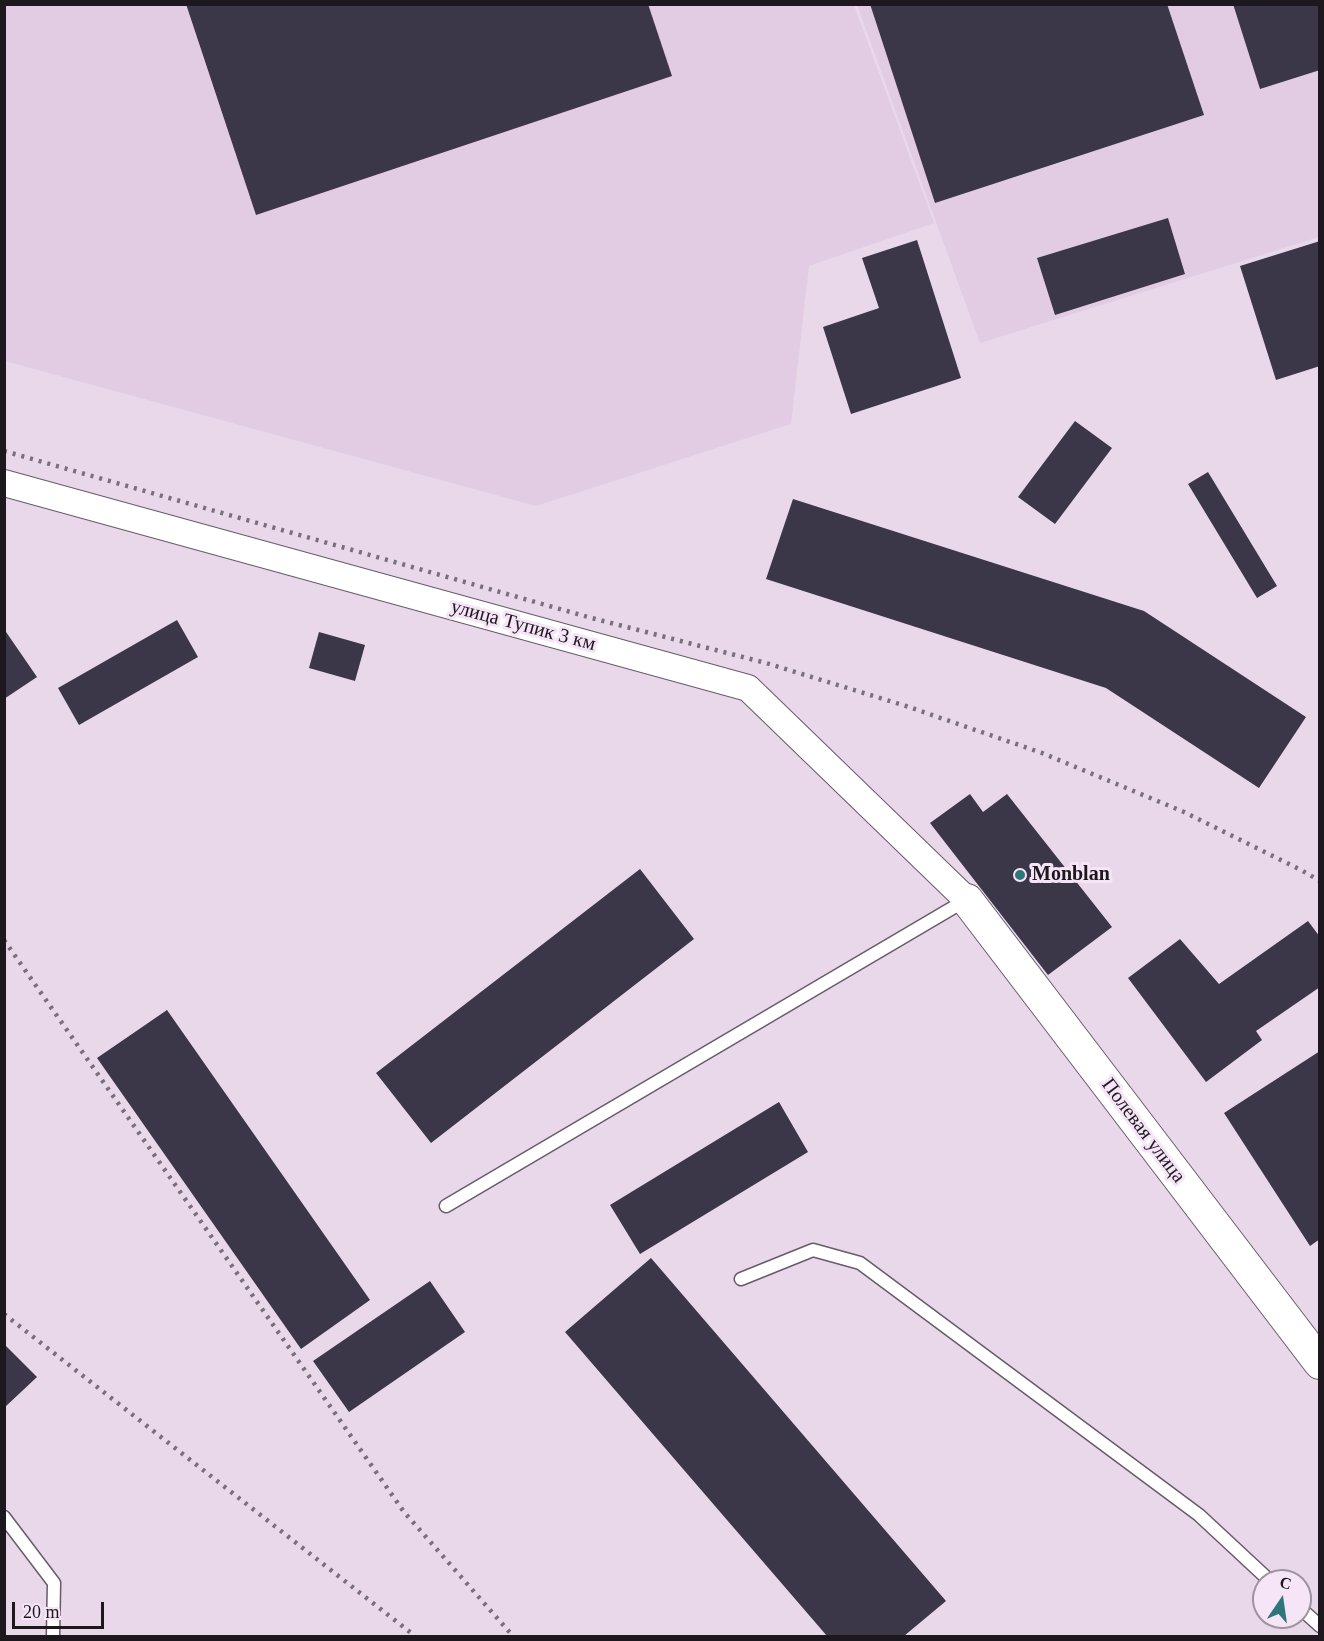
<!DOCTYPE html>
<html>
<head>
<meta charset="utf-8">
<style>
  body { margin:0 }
  #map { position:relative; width:1324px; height:1641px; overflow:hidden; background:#e8d8ea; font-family:Georgia,serif }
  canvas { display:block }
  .frame { position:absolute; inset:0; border:6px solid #1d181e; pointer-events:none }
  .north { position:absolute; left:1252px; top:1569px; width:60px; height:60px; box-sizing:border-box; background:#f5e5f7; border:2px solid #9f93a0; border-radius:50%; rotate:13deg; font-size:16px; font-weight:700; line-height:24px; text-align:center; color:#1d181e }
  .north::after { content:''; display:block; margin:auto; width:21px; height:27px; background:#2d7778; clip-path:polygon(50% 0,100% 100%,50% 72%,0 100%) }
  .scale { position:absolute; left:12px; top:1602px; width:92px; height:27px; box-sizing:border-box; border:3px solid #1d181e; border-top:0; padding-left:8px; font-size:18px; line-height:21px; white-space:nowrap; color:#1d181e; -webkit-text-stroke:4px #f5e5f7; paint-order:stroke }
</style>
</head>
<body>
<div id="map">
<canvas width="1324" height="1641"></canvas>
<div class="frame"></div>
<div class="north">С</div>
<div class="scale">20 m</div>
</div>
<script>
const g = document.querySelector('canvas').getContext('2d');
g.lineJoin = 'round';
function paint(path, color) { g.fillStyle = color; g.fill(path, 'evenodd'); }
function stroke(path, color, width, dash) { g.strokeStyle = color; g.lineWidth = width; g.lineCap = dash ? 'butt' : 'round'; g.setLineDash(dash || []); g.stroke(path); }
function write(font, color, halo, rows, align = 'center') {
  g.font = font + ' Georgia,serif'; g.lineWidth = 6; g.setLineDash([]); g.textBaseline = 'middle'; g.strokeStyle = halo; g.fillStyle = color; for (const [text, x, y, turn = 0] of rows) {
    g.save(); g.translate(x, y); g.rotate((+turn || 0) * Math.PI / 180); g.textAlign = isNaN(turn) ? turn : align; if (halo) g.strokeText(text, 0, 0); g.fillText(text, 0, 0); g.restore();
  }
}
paint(new Path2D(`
  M 4,5 L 854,5 L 934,223 L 809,266 L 791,424 L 536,506 L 5,361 Z
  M 857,5 L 1319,5 L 1319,237 L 980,343 Z`), '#e1cce4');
paint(new Path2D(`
  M 186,4 L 648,4 L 672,76 L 256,215 Z
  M 870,4 L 1167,4 L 1204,115 L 935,203 Z
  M 1233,4 L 1320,4 L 1320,70 L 1260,89 Z
  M 1168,218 L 1185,274 L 1055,315 L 1037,258 Z
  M 917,240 L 961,378 L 851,414 L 823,327 L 879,308 L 862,258 Z
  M 1320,241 L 1320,366 L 1276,380 L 1240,266 Z
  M 1075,421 L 1112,448 L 1055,524 L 1018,497 Z
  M 1208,472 L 1277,586 L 1257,598 L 1188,484 Z
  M 793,499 L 1144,611 L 1306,717 L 1259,788 L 1106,688 L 766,579 Z
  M 177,620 L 198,657 L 79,725 L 58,688 Z
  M 4,629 L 37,677 L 4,699 Z
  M 319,632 L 365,645 L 355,681 L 309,668 Z
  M 970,794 L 983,812 L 1007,794 L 1112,927 L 1048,975 L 930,823 Z
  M 640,869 L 694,939 L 431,1143 L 376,1073 Z
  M 1308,921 L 1320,937 L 1320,987 L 1256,1031 L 1262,1040 L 1206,1082 L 1128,978 L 1180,939 L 1219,984 Z
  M 167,1010 L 370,1300 L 301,1349 L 97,1058 Z
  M 1320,1051 L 1320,1239 L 1310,1246 L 1224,1113 Z
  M 779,1102 L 808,1152 L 640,1254 L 610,1205 Z
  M 651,1258 L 946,1601 L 904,1636 L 827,1636 L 565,1332 Z
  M 430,1281 L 465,1332 L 349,1412 L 313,1361 Z
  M 4,1344 L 37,1377 L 4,1408 Z`), '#3b3748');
const service = new Path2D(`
  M 446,1206 L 966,900
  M 741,1279 L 813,1250 L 860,1263 L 1199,1515 L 1270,1581
  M 4,1517 L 54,1583 L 53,1636
  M 1300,1608 L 1320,1626`);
const minor = new Path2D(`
  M 4,483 L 748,688 L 967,900`);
const tertiary = new Path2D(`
  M 967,900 L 1320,1363`);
stroke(service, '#685b6a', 15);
stroke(minor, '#685b6a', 28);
stroke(tertiary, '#685b6a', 34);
stroke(service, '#fff', 12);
stroke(minor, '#fff', 26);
stroke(tertiary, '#fff', 32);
stroke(new Path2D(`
  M 4,451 L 588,617 L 766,663 L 906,706 L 1042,753 L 1184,812 L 1301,870 L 1320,881
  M 4,940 L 404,1512 L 513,1636
  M 4,1314 L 415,1636`), '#786f7a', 4.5, [3, 6]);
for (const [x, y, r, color] of [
  [1020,875,6,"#2d7778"]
]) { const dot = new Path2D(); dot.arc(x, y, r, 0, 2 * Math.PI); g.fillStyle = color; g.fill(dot); stroke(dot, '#f5e5f7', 2); }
write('20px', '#1d181e', '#f5e5f7', [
  ["улица Тупик 3 км",523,626,15],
  ["Полевая улица",1143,1131,53]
]);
write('bold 20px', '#1d181e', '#f5e5f7', [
  ["Monblan",1032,875]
], 'left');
</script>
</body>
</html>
